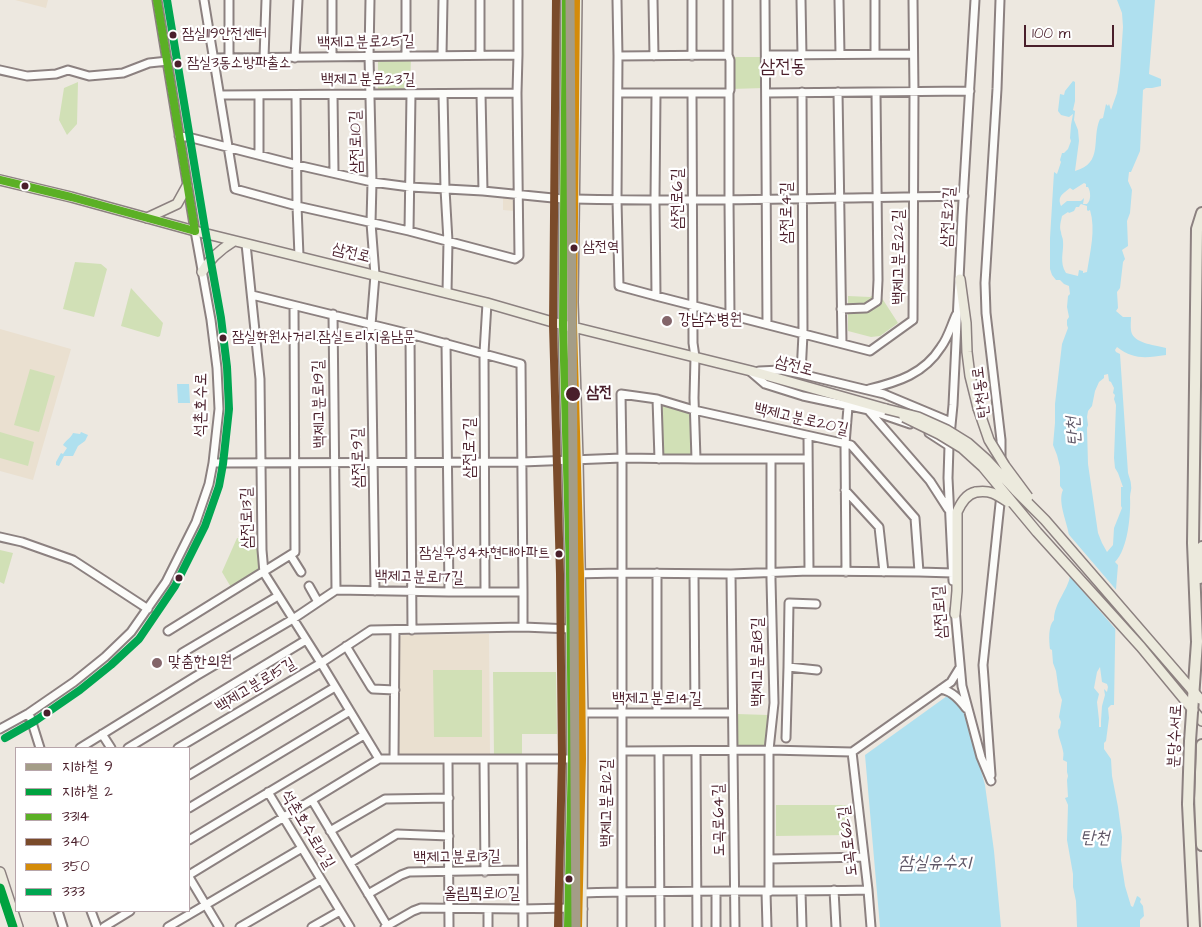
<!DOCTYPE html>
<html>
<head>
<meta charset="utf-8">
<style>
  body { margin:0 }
  #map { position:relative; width:1202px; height:927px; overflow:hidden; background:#ede8e0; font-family:"Architects Daughter","Poor Story",sans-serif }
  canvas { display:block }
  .legend { position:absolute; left:15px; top:747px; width:175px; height:165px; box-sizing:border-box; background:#fff; border:1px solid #b7a5aa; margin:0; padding:6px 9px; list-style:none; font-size:15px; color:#4a1f2b }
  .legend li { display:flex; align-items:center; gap:10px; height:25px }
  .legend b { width:25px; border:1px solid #b7a5aa }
  .scale { position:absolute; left:1024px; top:25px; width:90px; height:22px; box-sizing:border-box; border:2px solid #4a1f2b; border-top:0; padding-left:6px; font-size:15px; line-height:18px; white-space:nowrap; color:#4a1f2b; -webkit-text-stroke:4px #fff; paint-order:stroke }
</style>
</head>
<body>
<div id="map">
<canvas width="1202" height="927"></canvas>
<ul class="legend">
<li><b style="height:6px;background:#a49d87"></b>지하철 9</li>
<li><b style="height:6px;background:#00a23f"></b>지하철 2</li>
<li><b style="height:6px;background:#5bb025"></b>3314</li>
<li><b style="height:6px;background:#7a4b2a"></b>340</li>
<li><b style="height:6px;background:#d48b09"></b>350</li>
<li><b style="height:6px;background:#00a651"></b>333</li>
</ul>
<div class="scale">100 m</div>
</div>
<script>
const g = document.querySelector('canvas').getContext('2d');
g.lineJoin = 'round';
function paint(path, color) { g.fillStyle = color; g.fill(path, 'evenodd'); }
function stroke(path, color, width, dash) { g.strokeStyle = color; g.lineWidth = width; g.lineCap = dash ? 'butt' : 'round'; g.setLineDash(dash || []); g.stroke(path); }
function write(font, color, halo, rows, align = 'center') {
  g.font = font + ' "Architects Daughter","Poor Story",sans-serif'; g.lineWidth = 4.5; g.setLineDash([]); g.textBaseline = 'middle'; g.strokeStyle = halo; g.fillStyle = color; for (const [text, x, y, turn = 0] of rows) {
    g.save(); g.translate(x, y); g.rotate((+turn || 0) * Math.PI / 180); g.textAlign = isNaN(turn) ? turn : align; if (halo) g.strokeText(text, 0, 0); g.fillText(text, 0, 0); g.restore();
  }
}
paint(new Path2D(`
  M 15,0 L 48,0 L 46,8 Z
  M 503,198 L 511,198 L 514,202 L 514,211 L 503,210 Z
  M 0,329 L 71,349 L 33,480 L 0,471 Z
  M 489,634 L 490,755 L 397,756 L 397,639 L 402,635 Z`), '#eae0d0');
paint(new Path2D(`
  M 378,56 L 411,57 L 410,91 L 378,91 Z
  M 731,57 L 762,57 L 764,88 L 731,89 Z
  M 78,82 L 77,124 L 67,135 L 59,120 L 64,88 Z
  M 75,262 L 101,264 L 107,269 L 94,317 L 63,309 Z
  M 131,288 L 163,323 L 160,336 L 158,337 L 121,326 Z
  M 878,292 L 898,323 L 880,336 L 871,337 L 848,331 L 848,296 L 870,297 Z
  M 30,369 L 55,376 L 39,432 L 14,425 Z
  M 657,399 L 694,410 L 696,459 L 659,459 Z
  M 0,432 L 34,442 L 28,466 L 0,458 Z
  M 237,538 L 259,539 L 260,572 L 232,589 L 222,572 Z
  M 0,550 L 13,553 L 4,584 L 0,582 Z
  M 482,670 L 482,737 L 434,737 L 433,670 Z
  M 493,672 L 556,672 L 557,734 L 522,734 L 522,755 L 494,756 Z
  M 737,714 L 768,715 L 767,749 L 736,748 Z
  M 776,805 L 848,805 L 848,835 L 776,836 Z`), '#d1e0b6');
paint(new Path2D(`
  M 1117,0 L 1155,0 L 1149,74 L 1161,79 L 1161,86 L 1152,88 L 1146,88 L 1143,90 L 1140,151 L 1131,172 L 1129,172 L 1128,181 L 1132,190 L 1130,213 L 1127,221 L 1128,246 L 1122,250 L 1125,259 L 1123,262 L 1120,288 L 1117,292 L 1118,308 L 1116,311 L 1123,317 L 1131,317 C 1131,322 1130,329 1132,334 C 1137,344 1156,345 1166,348 L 1166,355 C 1146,358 1134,360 1117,347 L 1115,350 L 1116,352 L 1120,354 L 1128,473 C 1129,477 1131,481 1131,485 C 1132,489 1130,493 1130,497 C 1131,514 1128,549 1115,562 L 1118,565 L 1116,589 L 1114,705 L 1111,705 L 1108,708 L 1109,718 L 1106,741 L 1104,743 L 1104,749 L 1111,759 L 1112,776 L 1118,807 L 1122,837 L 1121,860 L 1125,886 L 1131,906 L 1133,907 L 1137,896 L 1139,897 L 1141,899 L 1140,902 L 1143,906 L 1144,916 L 1140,920 L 1140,927 L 1077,927 L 1076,901 L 1073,887 L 1073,874 L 1067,840 L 1068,805 L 1065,798 L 1068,797 L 1067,780 L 1068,776 L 1067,772 L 1067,762 L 1063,760 C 1063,757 1064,754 1063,751 C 1062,744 1058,737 1058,730 L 1060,728 L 1061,722 L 1059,717 L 1062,700 L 1059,692 L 1056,671 L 1053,663 L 1052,650 L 1050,649 C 1049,640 1048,626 1054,620 C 1054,603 1068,590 1070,576 C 1071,567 1070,545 1069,536 C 1068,524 1057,502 1063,490 L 1060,486 L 1060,467 L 1057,455 L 1053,445 L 1055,423 L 1055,404 L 1062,344 L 1068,328 L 1067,325 L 1067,320 L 1069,317 L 1067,307 L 1068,296 L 1070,294 L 1069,286 L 1064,284 L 1060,280 L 1056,280 L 1052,275 L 1050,269 L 1050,238 L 1054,172 L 1057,174 L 1061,162 L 1060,160 L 1062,153 L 1064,153 L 1068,149 L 1071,141 L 1070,138 L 1071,125 L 1073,114 L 1069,117 L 1061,115 L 1058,111 L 1060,94 L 1064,95 L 1065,91 L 1073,81 L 1075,82 L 1075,101 L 1073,110 L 1075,111 L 1074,120 L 1078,130 L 1079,141 L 1075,171 C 1104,163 1091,139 1100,119 L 1103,118 L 1106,104 L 1108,106 L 1109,104 L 1111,110 L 1117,93 L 1120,72 L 1123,27 L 1122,13 ZM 1084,183 L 1086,184 L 1086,187 L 1088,187 C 1091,192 1091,201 1087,204 L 1083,204 L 1084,198 L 1081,201 L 1067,201 L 1061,206 C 1057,196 1063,194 1070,188 L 1073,190 ZM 1081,204 L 1087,206 L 1087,210 L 1088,211 L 1090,210 C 1096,230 1090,252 1087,272 L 1083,273 L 1083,271 L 1079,270 L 1078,276 L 1066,273 C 1059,262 1064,252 1063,241 C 1063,238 1061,235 1061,232 C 1059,227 1061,221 1062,216 L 1068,212 L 1069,213 L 1074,211 L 1076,207 L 1079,207 L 1080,205 ZM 1108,374 L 1109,381 L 1111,382 L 1114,388 L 1113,393 L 1115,395 L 1114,399 L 1116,405 L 1114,458 L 1115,468 L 1118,473 L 1123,487 L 1121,487 L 1121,506 L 1122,508 L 1114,528 L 1113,545 L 1107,552 L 1102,543 L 1098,533 L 1088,464 L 1087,428 L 1088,425 L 1087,417 L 1088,411 L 1092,406 L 1095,391 L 1099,382 L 1104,378 L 1104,375 ZM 1100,667 L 1102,682 L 1107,684 L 1108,687 L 1107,692 L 1104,689 L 1105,695 L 1102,706 L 1101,721 L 1101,727 L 1099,727 L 1099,720 L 1097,702 L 1099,694 L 1094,688 L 1097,672 Z
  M 177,384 L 189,384 L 190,403 L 178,403 Z
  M 81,432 L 88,435 L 85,441 L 78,446 L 73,456 L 64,456 L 59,466 L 56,465 L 56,462 L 61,453 L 63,454 L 67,448 L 63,445 C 66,440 71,438 73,433 L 80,434 Z
  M 947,696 L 963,705 L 985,785 L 994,851 L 1001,927 L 880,927 L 865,755 Z`), '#afe0ef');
paint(new Path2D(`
  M 1065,530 L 1118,592 L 1118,632 L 1067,573 L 1066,535 Z`), '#ede8e0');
const minor = new Path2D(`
  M 204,0 L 235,189 L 297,206 L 409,231 L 515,259 L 519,256 L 517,93 L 518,55 L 518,0
  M 370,0 L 369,56 L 372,182 L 371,223 L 375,275 L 371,325 L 375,591
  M 617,0 L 618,56 L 617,200 L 619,286 L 656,296 L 870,351 L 913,320 L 914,92 L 913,0
  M 653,0 L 654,56
  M 692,0 L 692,56
  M 728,0 L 728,55 L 730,60 L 730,90 L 729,93 L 729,200 L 730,315
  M 765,0 L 767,324
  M 801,0 L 802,55
  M 839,0 L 840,54
  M 875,0 L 875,54
  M 1000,0 L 997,89 L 985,283 L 986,313 L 1001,440 L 1001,458
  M 442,55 L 443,0
  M 480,55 L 480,0
  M 766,55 L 913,54
  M 406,56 L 406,0
  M 618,56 L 728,55
  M 332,57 L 332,0
  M 213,58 L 518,55
  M 229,58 L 229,0
  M 264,58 L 266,0
  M 295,58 L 298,0
  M 0,70 L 27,76 L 56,74 L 68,70 L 89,76 L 123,73 L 149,63 L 168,61
  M 838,92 L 842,343
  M 618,93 L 729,93
  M 692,93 L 693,343 L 695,357 L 694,398 L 696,459
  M 766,93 L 970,91
  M 443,94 L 445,189 L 448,241 L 447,293
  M 481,94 L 483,191
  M 220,95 L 517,93
  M 259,95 L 259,155
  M 296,95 L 297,206 L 299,256
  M 333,95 L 334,173
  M 179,136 L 188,137 L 297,165 L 372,182 L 410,187 L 483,191 L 563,199
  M 574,199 C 704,202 834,198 964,196
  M 409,231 L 411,94
  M 246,244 L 260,379 L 262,550 L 264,573 L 321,663 L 379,759
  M 252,295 L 410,334 L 521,364 L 523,592 L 523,627
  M 656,296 L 655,200 L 656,94
  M 841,309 L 866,308 L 877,301 L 878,280 L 876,92
  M 333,314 L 336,590
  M 410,334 L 412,630
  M 446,343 L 449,592
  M 759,371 L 781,370 L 801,374 L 884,394 L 951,422
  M 751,372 L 765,384 L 803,396 L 869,410 L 910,424
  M 801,374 L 803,334 L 802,92
  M 869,389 C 898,382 924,374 941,347 C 948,338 951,326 956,315
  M 657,399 L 659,459
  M 869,411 L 930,481 L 948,509
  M 929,433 L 949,446
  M 808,436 L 809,571
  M 213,463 L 522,462 L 622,458 L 696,459 L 808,459
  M 845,490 L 879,527 L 884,572
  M 0,537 L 22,542 L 73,560 L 148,609
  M 291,556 L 301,572
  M 846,572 L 845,444 L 848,407
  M 657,573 L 657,713
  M 570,574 L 622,573 L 731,574 L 809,571 L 919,572 L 953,573
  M 694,574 L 695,713
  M 731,574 L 735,927
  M 953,581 L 948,478 L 949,446 L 953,405 L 962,217 L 975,0
  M 309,586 L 318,602
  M 485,592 L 484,353 L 487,303
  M 816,604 L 789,603 L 788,667 L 817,670
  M 955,609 L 962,686 L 981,757 L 991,781
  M 168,631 L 295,552 L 294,306
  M 346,646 L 371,687 L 373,689 L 395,690
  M 182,653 L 278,596
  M 941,689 C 953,692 959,699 966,708
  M 29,713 L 40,748
  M 583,713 L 732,713
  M 0,729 L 29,713 L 74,682 L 105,657 L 131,632 L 166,582 L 196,522 L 209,484 L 213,463 L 219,409 L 217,368 L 211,320 L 195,231 L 157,0
  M 102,734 L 111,748
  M 786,738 L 788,667
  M 80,748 L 196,676 L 293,619 L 336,590 L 449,592 L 523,592
  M 128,748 L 306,640
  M 178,748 L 321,663 L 371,630 L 523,627 L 571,629
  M 622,751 L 769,750 L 852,752
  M 659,751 L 660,927
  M 696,751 L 697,927
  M 394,759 L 395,630
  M 448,759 L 449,927
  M 484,759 L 485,872
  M 522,759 L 523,927
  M 189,775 L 335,687
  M 991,775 L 983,665 L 1001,494
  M 268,792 L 350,927
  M 312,800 L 388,927
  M 189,808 L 350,711
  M 330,831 L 385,799 L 449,798
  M 189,840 L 364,735
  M 770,859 L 864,857
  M 350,863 L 397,834 L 449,836
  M 189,875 L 379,759 L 572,759
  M 189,877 L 219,927
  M 834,890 L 836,927
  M 801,891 L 802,927
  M 716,892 L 716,927
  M 766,892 L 767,927
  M 769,892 L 769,750 L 774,703 L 771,580 L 771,459
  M 583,893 C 678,890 773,892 868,890
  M 368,894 L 401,875 L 409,872 L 522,870
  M 58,911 L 63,927
  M 91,911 L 97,927
  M 104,927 L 130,911
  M 168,927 L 302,848
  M 240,927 L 321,880
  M 312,927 L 340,911
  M 385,927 L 413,911 L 421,908 L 523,909 L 568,908 L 583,909
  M 488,927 L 488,909
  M 622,927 L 622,458 L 621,394 L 657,399 L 694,410 L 851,445 L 915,518 L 919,572
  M 871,927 L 868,890 L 852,752 L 951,682 L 959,669`);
const major = new Path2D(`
  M 566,0 L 563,325 L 570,574 L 572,759 L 568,927
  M 577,0 L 573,302 L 578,459 L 583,713 L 582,927
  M 0,180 L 71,197 L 195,231 L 487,303 L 563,325 L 573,327 L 751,371 L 886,409
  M 147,218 L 177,204 L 187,186
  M 202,272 C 210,258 221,249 234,241
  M 960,279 L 966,323 L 967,352 L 970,376 L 978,408
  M 955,614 L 957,591 L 957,512 C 961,503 966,494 976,492
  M 1193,710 L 1202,721
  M 0,872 L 18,927`);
const highway = new Path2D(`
  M 1200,578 L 1202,547
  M 1197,642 L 1193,543 L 1197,229 L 1202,213
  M 1202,745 L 1200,798 L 1202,845
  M 1188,804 L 1194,927`);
stroke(minor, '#8c8180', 11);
stroke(major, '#8c8180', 12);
stroke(highway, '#8c8180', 14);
stroke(minor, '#fcfcfa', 7);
stroke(major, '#eceadd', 9);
stroke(highway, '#eceadd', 10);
const majorBridge = new Path2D(`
  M 978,408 L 989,440 L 1005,466 L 1028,497
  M 886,409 L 918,417 L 947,430 L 968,443 L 986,459 L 1015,490 L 1045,520 L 1200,699
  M 904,417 L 939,434 L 962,448 L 983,467 L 1037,532 L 1141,647 L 1193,710
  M 976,492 C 991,490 996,494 1008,502`);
const highwayBridge = new Path2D(`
  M 1188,804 L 1190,741 L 1197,642`);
stroke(majorBridge, '#8c8180', 12, []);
stroke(highwayBridge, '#8c8180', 14, []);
stroke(majorBridge, '#eceadd', 9);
stroke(highwayBridge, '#eceadd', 10);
stroke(new Path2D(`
  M 157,0 L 195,231
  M 566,0 L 563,325 L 570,574 L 572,759 L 568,927
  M 0,180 L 71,197 L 195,231`), '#5bb025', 8);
stroke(new Path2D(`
  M 556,0 L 553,325 L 560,574 L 562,759 L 558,927`), '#7a4b2a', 8);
stroke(new Path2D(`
  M 576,0 L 573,325 L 580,574 L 582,759 L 578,927`), '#d48b09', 8);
stroke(new Path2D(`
  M 5,738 L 35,721 L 80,690 L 111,665 L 139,639 L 175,586 L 205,526 L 219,486 L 223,464 L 229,409 L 227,367 L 221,318 L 205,229 L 167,0`), '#00a651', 8);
stroke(new Path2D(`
  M 570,0 L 576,927`), '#a49d87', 9);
stroke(new Path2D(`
  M 0,888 L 13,927`), '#00a23f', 9);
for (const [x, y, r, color] of [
  [173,35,4.5,"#4a1f2b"],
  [178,64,4.5,"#4a1f2b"],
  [25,186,4.5,"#4a1f2b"],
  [574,248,4.5,"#4a1f2b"],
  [667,321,6,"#83656a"],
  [223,338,4.5,"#4a1f2b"],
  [573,394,8,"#4a1f2b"],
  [559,554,4.5,"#4a1f2b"],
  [179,578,4.5,"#4a1f2b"],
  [157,663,6,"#83656a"],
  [47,713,4.5,"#4a1f2b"],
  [569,879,4.5,"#4a1f2b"]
]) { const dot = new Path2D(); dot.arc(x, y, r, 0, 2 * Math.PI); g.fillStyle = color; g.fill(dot); stroke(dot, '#fff', 2); }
write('15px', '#4a1f2b', '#fff', [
  ["잠실119안전센터",182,35],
  ["잠실3동소방파출소",187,64],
  ["삼전역",583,248],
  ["잠실학원사거리.잠실트리지움남문",232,338],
  ["잠실우성4차현대아파트",550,554,"right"]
], 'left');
write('16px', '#4a1f2b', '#fff', [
  ["백제고분로25길",366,43,-1],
  ["백제고분로23길",368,81],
  ["삼전로10길",357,142,-91],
  ["삼전로6길",679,199,-90],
  ["삼전로4길",788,213,-90],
  ["삼전로2길",949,217,-87],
  ["삼전로",351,254,14],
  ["백제고분로22길",900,257,-90],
  ["삼전로",794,367,15],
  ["탄천동로",982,392,-97],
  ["백제고분로19길",320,404,-91],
  ["석촌호수로",202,405,-89],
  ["백제고분로20길",801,420,13],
  ["삼전로7길",471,448,-90],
  ["삼전로9길",359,458,-91],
  ["삼전로13길",248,518,-91],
  ["백제고분로17길",419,578,1],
  ["삼전로1길",941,612,-94],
  ["백제고분로18길",759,662,-90],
  ["백제고분로15길",256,686,-31],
  ["백제고분로14길",657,700],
  ["분당수서로",1176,736,-87],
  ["백제고분로12길",608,803,-90],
  ["도곡로64길",720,820,-91],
  ["석촌호수로12길",307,830,59],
  ["도곡로62길",849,841,-97],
  ["백제고분로13길",457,858,-1],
  ["올림픽로10길",482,895]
]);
write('16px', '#4a1f2b', '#fff', [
  ["강남수병원",678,321],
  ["맞춤한의원",168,663]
], 'left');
write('bold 16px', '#4a1f2b', '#fff', [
  ["삼전",586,394]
], 'left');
write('italic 18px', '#605868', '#fff', [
  ["탄천",1075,431,-94],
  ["탄천",1095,839],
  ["잠실유수지",935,864]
]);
write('19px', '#4a1f2b', '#fff', [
  ["삼전동",783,68]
]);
</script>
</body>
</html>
